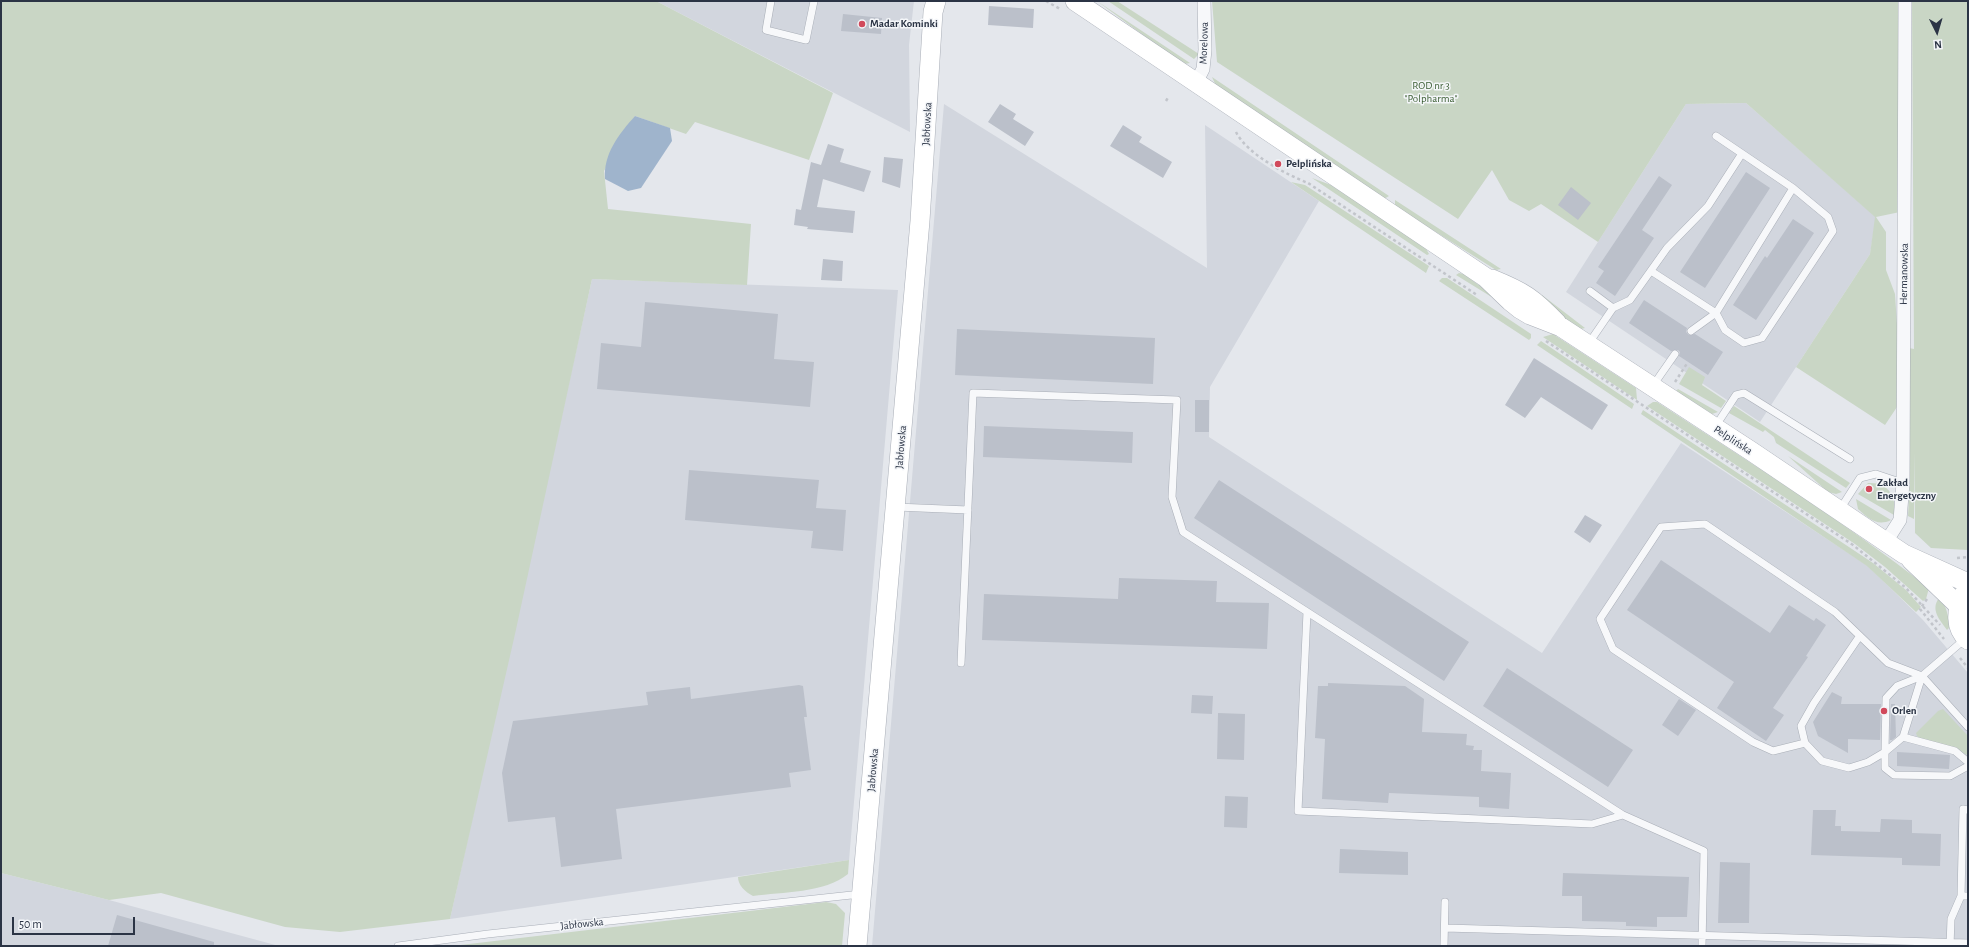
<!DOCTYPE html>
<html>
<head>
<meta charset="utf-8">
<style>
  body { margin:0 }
  #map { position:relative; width:1969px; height:947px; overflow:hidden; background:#e4e7ec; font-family:"Alegreya Sans",sans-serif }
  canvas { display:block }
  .frame { position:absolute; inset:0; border:2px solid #2b3445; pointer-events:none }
  .north { position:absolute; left:1917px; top:12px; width:40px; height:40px; -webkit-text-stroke:3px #f4f6f9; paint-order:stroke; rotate:175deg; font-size:11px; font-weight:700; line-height:16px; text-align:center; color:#2b3445 }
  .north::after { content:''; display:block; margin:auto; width:14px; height:18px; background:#2b3445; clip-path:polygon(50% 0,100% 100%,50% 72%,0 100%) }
  .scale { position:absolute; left:12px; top:917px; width:123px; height:18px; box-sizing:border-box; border:2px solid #2b3445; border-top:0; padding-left:5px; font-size:12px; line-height:14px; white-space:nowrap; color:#2b3445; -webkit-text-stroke:3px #f4f6f9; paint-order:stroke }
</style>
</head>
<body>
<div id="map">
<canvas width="1969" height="947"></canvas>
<div class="frame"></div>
<div class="north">N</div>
<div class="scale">50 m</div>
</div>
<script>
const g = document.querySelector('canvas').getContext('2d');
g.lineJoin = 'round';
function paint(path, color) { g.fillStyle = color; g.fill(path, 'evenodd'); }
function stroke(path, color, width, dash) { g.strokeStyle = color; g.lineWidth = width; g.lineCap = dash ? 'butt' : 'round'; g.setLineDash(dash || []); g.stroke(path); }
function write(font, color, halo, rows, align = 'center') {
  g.font = font + ' "Alegreya Sans",sans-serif'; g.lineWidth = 3; g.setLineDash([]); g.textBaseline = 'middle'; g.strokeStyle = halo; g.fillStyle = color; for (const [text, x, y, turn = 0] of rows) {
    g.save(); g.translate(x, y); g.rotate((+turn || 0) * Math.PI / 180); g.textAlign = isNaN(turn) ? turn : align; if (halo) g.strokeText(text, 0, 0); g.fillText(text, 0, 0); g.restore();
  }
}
paint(new Path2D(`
  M 656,1 L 914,1 L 909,45 L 910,132 Z
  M 1746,103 L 1876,217 L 1870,254 L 1760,422 L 1566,292 L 1686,104 Z
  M 944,104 L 1207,268 L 1205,125 L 1319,201 L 1210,387 L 1209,437 L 1542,653 L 1681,443 L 1868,566 L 1923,620 L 1968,673 L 1968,946 L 872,946 Z
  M 592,279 L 898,290 L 849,860 L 450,919 Z
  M 1,873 L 109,900 L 279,946 L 1,946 Z`), '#d2d6de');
paint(new Path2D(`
  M 1,1 L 656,1 L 833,93 L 809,160 L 695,122 L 686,134 L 635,116 L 604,171 L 608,209 L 751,224 L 747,285 L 592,279 L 515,634 L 450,919 L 340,932 L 285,927 L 161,893 L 109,900 L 1,873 Z
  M 1097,1 L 1190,63 L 1185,64 L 1174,58 Z
  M 1108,1 L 1117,1 L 1199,54 L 1194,59 Z
  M 1212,1 L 1898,1 L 1900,212 L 1876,217 L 1886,232 L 1886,270 L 1895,294 L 1899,355 L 1897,407 L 1885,425 L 1796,367 L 1870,254 L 1875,217 L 1746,103 L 1686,104 L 1598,242 L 1541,204 L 1529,211 L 1509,200 L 1492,170 L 1458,219 L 1217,62 Z
  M 1912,1 L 1968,1 L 1968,550 L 1931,548 L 1915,533 L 1915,452 L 1914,519 L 1908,516 L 1910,476 L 1909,348 L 1914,349 Z
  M 1212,77 L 1389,196 L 1384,199 L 1216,86 Z
  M 1312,178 L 1331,185 L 1425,247 L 1429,254 L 1427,255 Z
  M 1291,182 L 1305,185 L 1429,266 L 1426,273 Z
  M 1395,200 L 1501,269 L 1496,270 L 1401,210 L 1395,205 Z
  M 1459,273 L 1464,274 L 1511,309 L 1456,275 Z
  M 1442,278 L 1447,278 L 1531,334 L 1531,338 L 1529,340 L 1439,281 Z
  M 1535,295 L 1542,295 L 1585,328 L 1581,329 L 1567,322 Z
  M 1553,334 L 1636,388 L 1637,400 L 1543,337 Z
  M 1541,341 L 1634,404 L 1632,409 L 1537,345 Z
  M 1689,367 L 1705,377 L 1702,385 L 1726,401 L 1721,408 L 1679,384 Z
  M 1678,389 L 1718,412 L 1712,414 L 1676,391 Z
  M 1653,402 L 1657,402 C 1749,462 1842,520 1929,588 L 1926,599 L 1923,601 L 1885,567 L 1855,544 L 1647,406 Z
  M 1734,406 L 1850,483 L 1846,488 L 1776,443 L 1774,437 L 1765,430 L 1763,432 L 1729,413 Z
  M 1643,410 L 1873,563 L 1906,590 L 1921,607 L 1916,612 L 1867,566 L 1641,414 Z
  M 1788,456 L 1842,492 L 1836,494 L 1828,492 Z
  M 1868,483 C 1888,482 1897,496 1894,515 L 1858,494 Z
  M 1856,499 L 1891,520 C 1877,527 1868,518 1858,509 Z
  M 1939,598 C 1947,605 1949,618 1949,628 L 1947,630 C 1940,620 1930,610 1939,598 Z
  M 1943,709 L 1968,736 L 1968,755 L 1921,739 L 1917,736 L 1916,733 L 1938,711 Z
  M 849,860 L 848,874 C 825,893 782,892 753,896 C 745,892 738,885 738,877 Z
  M 826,902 L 836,904 L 845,913 L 842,946 L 452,946 Z`), '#c9d6c5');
paint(new Path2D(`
  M 635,116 L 670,128 L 672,141 L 641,188 L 628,191 L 605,179 C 603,154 619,134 635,116 Z`), '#9fb4cc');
paint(new Path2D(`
  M 989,6 L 1034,9 L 1033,28 L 988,25 Z
  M 843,14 L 882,18 L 881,34 L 841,31 Z
  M 1000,104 L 1016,114 L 1013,119 L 1034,132 L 1025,146 L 988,122 Z
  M 1123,125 L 1142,137 L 1139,142 L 1172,162 L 1163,178 L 1110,146 Z
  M 828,144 L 844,149 L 840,162 L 871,171 L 864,192 L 823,179 L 817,207 L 855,211 L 853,233 L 807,229 L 808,227 L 794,225 L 796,209 L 801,210 L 811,162 L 821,165 Z
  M 884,157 L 903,159 L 900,188 L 882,182 Z
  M 1746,172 L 1770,188 L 1705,288 L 1680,272 Z
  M 1659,176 L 1672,185 L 1642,230 L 1654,238 L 1615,296 L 1596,283 L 1604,271 L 1598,267 Z
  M 1571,187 L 1591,203 L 1578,220 L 1558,205 Z
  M 1793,219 L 1814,233 L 1756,320 L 1733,305 L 1765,256 L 1767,258 Z
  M 823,259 L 843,261 L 842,281 L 821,280 Z
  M 1644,300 L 1687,328 L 1686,332 L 1689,335 L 1695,334 L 1723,352 L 1708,375 L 1679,356 L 1680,352 L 1678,350 L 1671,351 L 1629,323 Z
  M 645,302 L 778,314 L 774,359 L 814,362 L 810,407 L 597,389 L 601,343 L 641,347 Z
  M 957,329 L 1155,338 L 1153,384 L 955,375 Z
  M 1534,358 L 1608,405 L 1592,430 L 1541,397 L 1525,418 L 1505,405 Z
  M 1195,400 L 1209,400 L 1209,432 L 1195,432 Z
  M 984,426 L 1133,432 L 1132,463 L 983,457 Z
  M 689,470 L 819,480 L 816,508 L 846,510 L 843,551 L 811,548 L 813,531 L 685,520 Z
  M 1219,480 L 1469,642 L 1444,681 L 1194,518 Z
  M 1585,515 L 1602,525 L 1590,543 L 1574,532 Z
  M 1661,560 L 1770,633 L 1789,605 L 1814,621 L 1816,618 L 1826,625 L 1806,656 L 1808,657 L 1773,708 L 1784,715 L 1766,741 L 1717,708 L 1734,682 L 1627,610 Z
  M 1119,578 L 1217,581 L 1216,602 L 1269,603 L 1267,649 L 982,640 L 984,594 L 1118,599 Z
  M 1507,668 L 1633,750 L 1608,787 L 1483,706 Z
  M 1328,683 L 1405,686 L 1424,699 L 1422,732 L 1467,734 L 1466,745 L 1474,746 L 1473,750 L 1482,750 L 1481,771 L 1511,773 L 1509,809 L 1479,807 L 1479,797 L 1389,793 L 1388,803 L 1322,799 L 1325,739 L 1315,738 L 1318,686 L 1328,686 Z
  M 799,685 L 803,686 L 807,717 L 804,717 L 811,770 L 789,773 L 791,787 L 616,809 L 622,859 L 561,867 L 555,817 L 508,822 L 502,773 L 513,721 L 648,705 L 646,692 L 690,687 L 691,699 Z
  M 1832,692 L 1842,697 L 1841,704 L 1881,704 L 1880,740 L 1848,739 L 1848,753 L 1818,736 L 1813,722 Z
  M 1192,695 L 1213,696 L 1212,714 L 1191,713 Z
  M 1679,699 L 1696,710 L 1678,736 L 1662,725 Z
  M 1891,704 L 1895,704 L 1896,737 L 1892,740 L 1890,740 Z
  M 1218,713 L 1245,714 L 1244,760 L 1217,759 Z
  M 1897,752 L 1950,755 L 1949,769 L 1897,766 Z
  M 1225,796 L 1248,797 L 1247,828 L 1224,827 Z
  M 1813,810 L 1836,810 L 1835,826 L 1841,826 L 1841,831 L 1880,832 L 1881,819 L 1912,820 L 1912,833 L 1941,834 L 1940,866 L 1902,865 L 1902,858 L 1811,855 Z
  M 1340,849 L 1408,852 L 1408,875 L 1339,873 Z
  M 1720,862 L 1750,863 L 1749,923 L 1718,923 Z
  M 1563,873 L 1689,877 L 1687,917 L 1657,917 L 1657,927 L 1626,926 L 1626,922 L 1582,921 L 1582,896 L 1562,896 Z
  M 117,915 L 214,942 L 214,946 L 108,946 Z`), '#bbc0ca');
const service = new Path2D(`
  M 771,1 L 766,30 L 806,40 L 814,1
  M 1651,271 L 1716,313 L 1725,330 L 1744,343 L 1762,338 L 1833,231 L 1828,217 L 1793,188 L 1716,136
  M 1590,291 L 1613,308
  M 1691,331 L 1716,313 L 1793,188
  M 1589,343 L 1613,308 L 1630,300 L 1667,248 L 1708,206 L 1741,155
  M 1652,387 L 1675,354
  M 1715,427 L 1736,395 L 1744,393 L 1850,459
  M 896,507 L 968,510
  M 1839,511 L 1860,478 L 1876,474 L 1903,483
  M 1307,612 L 1298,811 L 1592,824 L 1623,815
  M 1859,637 L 1814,703 L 1801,726 L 1805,743 L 1822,761 L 1849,768 L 1868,762 L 1885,752 L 1886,698 L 1897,686 L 1922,676 L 1965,639
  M 961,663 L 973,393 L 1177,400 L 1172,497 L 1183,532 L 1623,815 L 1704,851 L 1702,946
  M 1922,676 L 1903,737 L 1885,752 L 1885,768 L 1894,775 L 1950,776 L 1968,766
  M 1903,737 L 1955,751 L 1968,762
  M 1805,743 L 1773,751 L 1753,742 L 1613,649 L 1600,619 L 1661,527 L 1705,524 L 1835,612 L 1888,663 L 1922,676 L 1968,727
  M 1968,810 L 1963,809 L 1961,896 L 1968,896
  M 1445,928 L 1968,943
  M 398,946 L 488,934 L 861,894
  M 1444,946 L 1445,902
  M 1950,946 L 1951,919 L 1961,896`);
const minor = new Path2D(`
  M 1196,83 L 1203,69 L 1205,50 L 1204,1
  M 1886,542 L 1900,520 L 1903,483 L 1905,1`);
const secondary = new Path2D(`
  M 1075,1 L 1485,277 L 1510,301 L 1520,309 L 1530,315 L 1561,327 L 1751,451 L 1886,542 L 1904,554 L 1968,583
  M 1492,279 C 1524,292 1533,298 1557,323
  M 1911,560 L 1958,605
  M 1964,594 C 1956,610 1954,627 1968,640
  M 857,946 L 920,221 L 933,12 L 936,1`);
stroke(service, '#a9aeb7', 8);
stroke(minor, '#a9aeb7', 14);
stroke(secondary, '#a9aeb7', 20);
stroke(new Path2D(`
  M 1046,1 L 1060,9
  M 1166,101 L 1169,96
  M 1236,132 C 1247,154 1285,174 1308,183 L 1477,295
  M 1546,341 L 1853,545 L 1906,588 L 1940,625
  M 1675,382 L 1688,362
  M 1957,558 L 1968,557
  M 1927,599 L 1920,609 L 1944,639
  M 1960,658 L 1968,668`), '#c2c5cb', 2.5, [3, 3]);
stroke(service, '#f7f8fa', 7);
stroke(minor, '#f7f8fa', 13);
stroke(secondary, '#fff', 19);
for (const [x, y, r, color] of [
  [862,24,4,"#d1495b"],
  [1278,164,4,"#d1495b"],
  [1869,489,4,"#d1495b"],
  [1884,711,4,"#d1495b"]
]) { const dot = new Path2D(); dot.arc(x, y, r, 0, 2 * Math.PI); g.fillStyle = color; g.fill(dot); stroke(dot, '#f4f6f9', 1.5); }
write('bold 11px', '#2b3445', '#f4f6f9', [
  ["Madar Kominki",870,24],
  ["Pelplińska",1286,164],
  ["Zakład",1877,483],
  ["Energetyczny",1877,496],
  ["Orlen",1892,711]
], 'left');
write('11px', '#2b3445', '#f4f6f9', [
  ["Morelowa",1204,43,-88],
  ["Jabłowska",927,124,-87],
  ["Hermanowska",1904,274,-89],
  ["Pelplińska",1733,440,33],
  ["Jabłowska",901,447,-85],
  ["Jabłowska",873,770,-85],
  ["Jabłowska",582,924,-6]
]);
write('11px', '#3f6138', '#f4f6f9', [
  ["ROD nr 3",1431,86],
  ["\"Polpharma\"",1431,99]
]);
</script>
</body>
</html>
